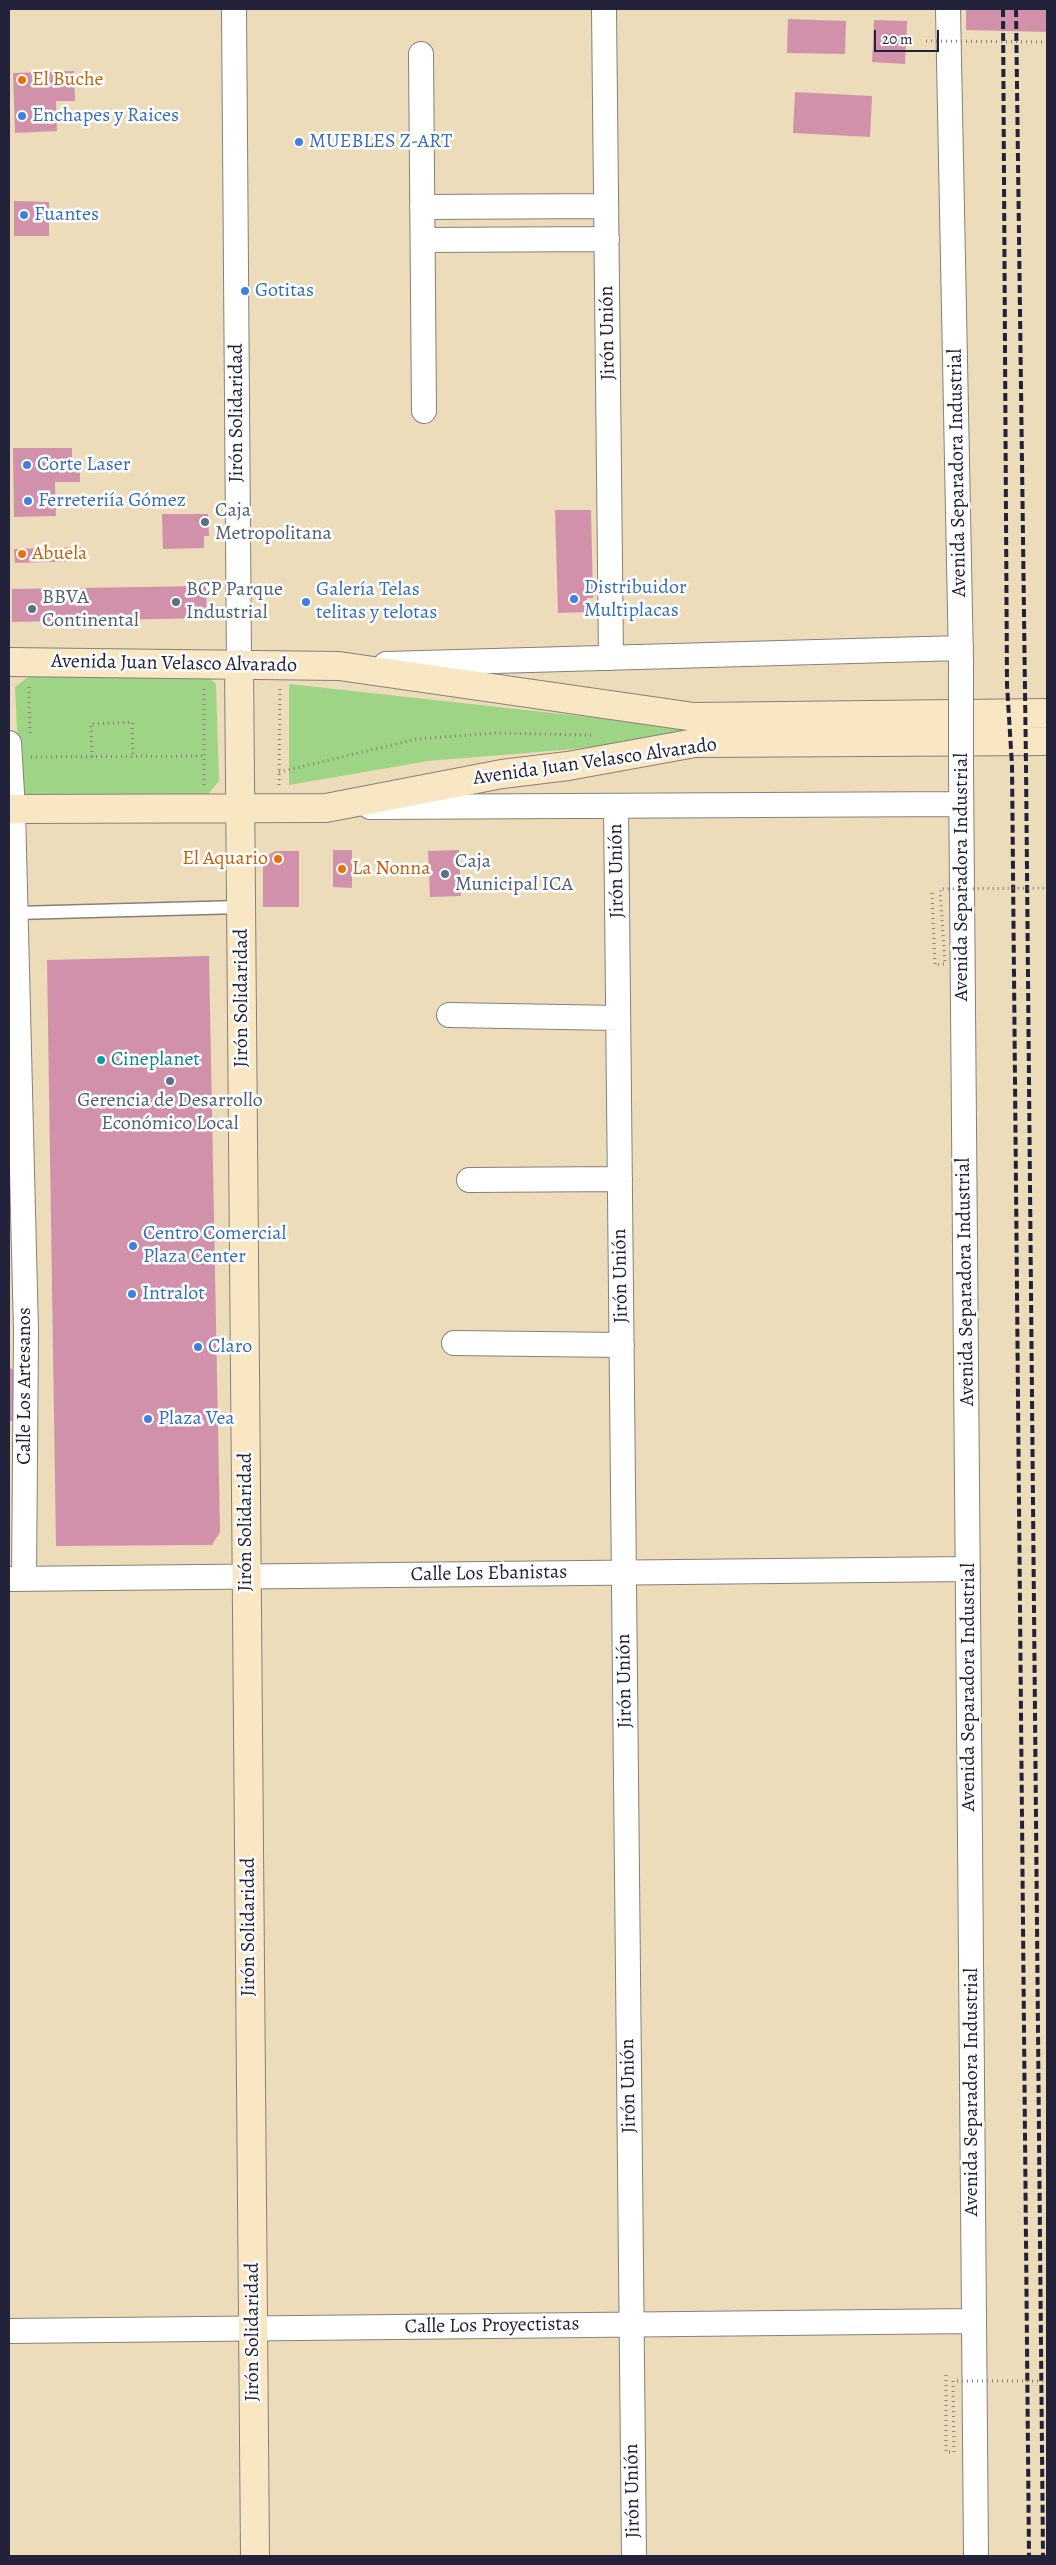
<!DOCTYPE html>
<html>
<head>
<meta charset="utf-8">
<style>
  body { margin:0 }
  #map { position:relative; width:1056px; height:2565px; overflow:hidden; background:#eddcba; font-family:Alegreya,serif }
  canvas { display:block }
  .frame { position:absolute; inset:0; border:10px solid #22223b; pointer-events:none }
  .scale { position:absolute; left:874px; top:30px; width:65px; height:22px; box-sizing:border-box; border:2px solid #22223b; border-top:0; padding-left:6px; font-size:15px; line-height:18px; white-space:nowrap; color:#22223b; -webkit-text-stroke:4px #fff; paint-order:stroke }
</style>
</head>
<body>
<div id="map">
<canvas width="1056" height="2565"></canvas>
<div class="frame"></div>
<div class="scale">20 m</div>
</div>
<script>
const g = document.querySelector('canvas').getContext('2d');
g.lineJoin = 'round';
function paint(path, color) { g.fillStyle = color; g.fill(path, 'evenodd'); }
function stroke(path, color, width, dash) { g.strokeStyle = color; g.lineWidth = width; g.lineCap = dash ? 'butt' : 'round'; g.setLineDash(dash || []); g.stroke(path); }
function write(font, color, halo, rows, align = 'center') {
  g.font = font + ' Alegreya,serif'; g.lineWidth = 5; g.setLineDash([]); g.textBaseline = 'middle'; g.strokeStyle = halo; g.fillStyle = color; for (const [text, x, y, turn = 0] of rows) {
    g.save(); g.translate(x, y); g.rotate((+turn || 0) * Math.PI / 180); g.textAlign = isNaN(turn) ? turn : align; if (halo) g.strokeText(text, 0, 0); g.fillText(text, 0, 0); g.restore();
  }
}
paint(new Path2D(`
  M 32,674 L 207,675 L 216,684 L 219,781 L 208,794 L 35,798 L 20,791 L 15,687 Z
  M 289,684 L 716,731 L 574,749 L 428,761 L 289,785 Z`), '#9dd486');
paint(new Path2D(`
  M 966,9 L 1047,9 L 1047,32 L 966,30 Z
  M 788,19 L 846,21 L 845,54 L 787,53 Z
  M 874,20 L 907,21 L 905,64 L 872,62 Z
  M 74,71 L 75,101 L 56,101 L 57,131 L 15,133 L 13,73 Z
  M 795,92 L 872,96 L 870,137 L 793,133 Z
  M 14,201 L 49,202 L 49,236 L 14,236 Z
  M 13,448 L 72,448 L 72,460 L 80,461 L 80,482 L 55,482 L 56,516 L 14,517 Z
  M 555,510 L 591,510 L 593,598 L 587,598 L 587,612 L 558,613 Z
  M 162,514 L 208,514 L 209,536 L 204,536 L 204,548 L 163,549 Z
  M 81,547 L 82,561 L 15,563 L 14,549 Z
  M 206,586 L 207,618 L 12,622 L 12,589 Z
  M 333,850 L 352,850 L 352,888 L 333,887 Z
  M 459,850 L 461,896 L 430,897 L 428,851 Z
  M 275,851 L 299,851 L 299,907 L 263,907 L 263,863 L 265,857 Z
  M 209,956 L 220,1532 L 212,1545 L 56,1546 L 47,960 Z
  M 9,1367 L 15,1371 L 15,1421 L 9,1421 Z`), '#d191aa');
const lane = new Path2D(`
  M 16,913 L 241,907`);
const street = new Path2D(`
  M 234,9 L 239,664
  M 604,9 L 611,658
  M 948,9 L 961,662
  M 421,54 L 424,411
  M 422,207 L 606,206
  M 423,240 L 607,239
  M 386,664 L 961,648
  M 9,743 L 13,809 L 26,1332 L 24,1579
  M 961,769 L 976,2556
  M 616,806 L 634,2556
  M 370,807 L 961,804
  M 449,1015 L 618,1018
  M 469,1180 L 620,1179
  M 454,1343 L 622,1345
  M 9,1579 L 968,1569
  M 9,2331 L 974,2321`);
const secondary = new Path2D(`
  M 9,662 L 339,666 L 694,717 L 1047,713
  M 239,664 L 255,2556
  M 9,809 L 326,808 L 502,774 L 568,766 L 695,743 L 1047,741`);
stroke(lane, '#887f7a', 15);
stroke(street, '#887f7a', 26);
stroke(secondary, '#887f7a', 30);
stroke(new Path2D(`
  M 29,687 L 30,733
  M 204,689 L 204,785
  M 31,757 L 204,756
  M 92,757 L 91,724 L 132,722 L 133,756
  M 279,772 L 417,739 L 495,733 L 592,735
  M 279,785 L 280,688`), '#887f7a', 3, [1, 4]);
stroke(lane, '#fff', 12);
stroke(street, '#fff', 24);
stroke(secondary, '#f9e7c3', 28);
stroke(new Path2D(`
  M 1003,9 L 1007,685 L 1012,765 L 1029,2556
  M 1016,9 L 1026,765 L 1043,2556`), '#22223b', 4, [8, 4]);
const streetBridge = new Path2D(`
  M 961,769 L 961,662`);
stroke(streetBridge, '#887f7a', 26, []);
stroke(new Path2D(`
  M 926,41 L 1047,42
  M 932,893 L 935,965 L 945,964 L 940,889 L 1047,888
  M 946,2375 L 946,2452 L 954,2452 L 953,2381 L 1047,2381`), '#887f7a', 3, [1, 4]);
stroke(streetBridge, '#fff', 24);
for (const [x, y, r, color] of [
  [22,80,5,"#e8710a"],
  [22,116,5,"#3f7fe0"],
  [299,142,5,"#3f7fe0"],
  [24,215,5,"#3f7fe0"],
  [245,291,5,"#3f7fe0"],
  [27,465,5,"#3f7fe0"],
  [28,501,5,"#3f7fe0"],
  [205,522,5,"#5c6f8a"],
  [22,554,5,"#e8710a"],
  [574,599,5,"#3f7fe0"],
  [176,602,5,"#5c6f8a"],
  [306,602,5,"#3f7fe0"],
  [32,609,5,"#5c6f8a"],
  [278,859,5,"#e8710a"],
  [342,869,5,"#e8710a"],
  [445,874,5,"#5c6f8a"],
  [101,1060,5,"#0f9aa8"],
  [170,1081,5,"#5c6f8a"],
  [133,1246,5,"#3f7fe0"],
  [132,1294,5,"#3f7fe0"],
  [198,1347,5,"#3f7fe0"],
  [148,1419,5,"#3f7fe0"]
]) { const dot = new Path2D(); dot.arc(x, y, r, 0, 2 * Math.PI); g.fillStyle = color; g.fill(dot); stroke(dot, '#fff', 2); }
write('20px', '#c56008', '#fff', [
  ["El Buche",32,80],
  ["Abuela",32,554],
  ["El Aquario",268,859,"right"],
  ["La Nonna",352,869]
], 'left');
write('20px', '#366cbe', '#fff', [
  ["Enchapes y Raices",32,116],
  ["MUEBLES Z-ART",309,142],
  ["Fuantes",34,215],
  ["Gotitas",255,291],
  ["Corte Laser",37,465],
  ["Ferreteriía Gómez",38,501],
  ["Distribuidor",584,588],
  ["Multiplacas",584,611],
  ["Galería Telas",316,590],
  ["telitas y telotas",316,613],
  ["Centro Comercial",143,1234],
  ["Plaza Center",143,1257],
  ["Intralot",142,1294],
  ["Claro",208,1347],
  ["Plaza Vea",158,1419]
], 'left');
write('20px', '#22223b', '#fff', [
  ["Jirón Unión",608,333,-91],
  ["Jirón Solidaridad",237,413,-90],
  ["Avenida Separadora Industrial",958,473,-91],
  ["Avenida Juan Velasco Alvarado",174,664,1],
  ["Avenida Juan Velasco Alvarado",595,762,-8],
  ["Jirón Unión",617,871,-91],
  ["Avenida Separadora Industrial",962,877,-90],
  ["Jirón Solidaridad",242,998,-90],
  ["Jirón Unión",621,1276,-91],
  ["Avenida Separadora Industrial",966,1282,-91],
  ["Calle Los Artesanos",25,1386,-90],
  ["Jirón Solidaridad",246,1522,-90],
  ["Calle Los Ebanistas",489,1574,-1],
  ["Jirón Unión",625,1681,-91],
  ["Avenida Separadora Industrial",969,1687,-90],
  ["Jirón Solidaridad",249,1927,-90],
  ["Jirón Unión",629,2086,-91],
  ["Avenida Separadora Industrial",972,2092,-90],
  ["Calle Los Proyectistas",492,2326,-1],
  ["Jirón Solidaridad",253,2332,-90],
  ["Jirón Unión",633,2491,-91]
]);
write('20px', '#4e5e75', '#fff', [
  ["Caja",215,511],
  ["Metropolitana",215,534],
  ["BCP Parque",186,590],
  ["Industrial",186,613],
  ["BBVA",42,598],
  ["Continental",42,621],
  ["Caja",455,862],
  ["Municipal ICA",455,885],
  ["Gerencia de Desarrollo",170,1101,"center"],
  ["Económico Local",170,1124,"center"]
], 'left');
write('20px', '#0d838f', '#fff', [
  ["Cineplanet",111,1060]
], 'left');
</script>
</body>
</html>
